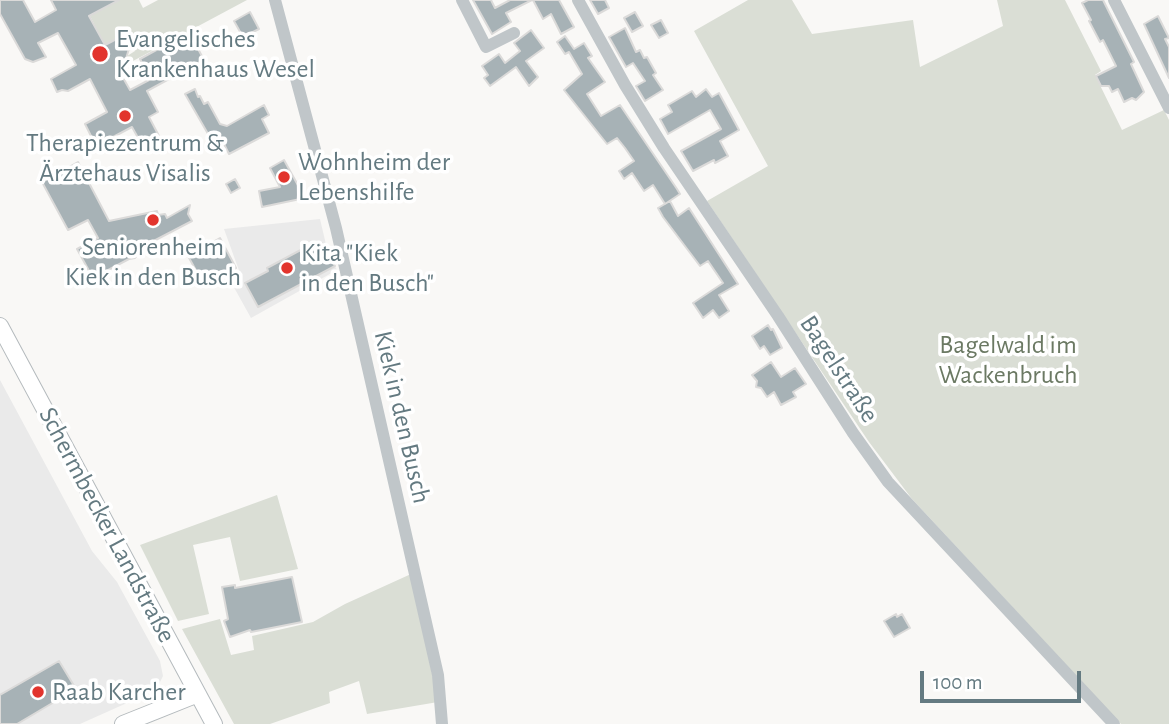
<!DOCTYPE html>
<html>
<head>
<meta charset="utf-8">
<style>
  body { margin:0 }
  #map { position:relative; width:1169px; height:724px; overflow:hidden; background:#f9f8f6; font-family:"Alegreya Sans",sans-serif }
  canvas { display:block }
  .scale { position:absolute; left:920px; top:671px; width:161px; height:32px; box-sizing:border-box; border:4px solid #647a81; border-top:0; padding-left:9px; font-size:21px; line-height:24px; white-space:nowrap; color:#647a81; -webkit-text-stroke:5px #fff; paint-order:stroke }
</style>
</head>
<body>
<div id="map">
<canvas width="1169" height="724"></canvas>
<div class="scale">100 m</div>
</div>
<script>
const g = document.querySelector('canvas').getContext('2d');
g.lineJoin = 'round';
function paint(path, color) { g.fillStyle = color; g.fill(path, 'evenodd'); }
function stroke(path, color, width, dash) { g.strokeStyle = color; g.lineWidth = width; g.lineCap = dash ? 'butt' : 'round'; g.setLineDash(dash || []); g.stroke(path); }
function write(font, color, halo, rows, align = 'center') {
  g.font = font + ' "Alegreya Sans",sans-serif'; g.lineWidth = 7; g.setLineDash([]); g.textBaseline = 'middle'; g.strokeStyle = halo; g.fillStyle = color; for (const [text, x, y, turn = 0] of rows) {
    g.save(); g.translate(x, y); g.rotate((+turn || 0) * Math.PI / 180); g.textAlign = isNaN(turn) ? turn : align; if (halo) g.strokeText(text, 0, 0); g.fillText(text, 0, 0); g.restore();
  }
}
paint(new Path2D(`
  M 320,219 L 328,253 L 337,270 L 251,318 L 231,282 L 241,276 L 224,229 Z
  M 0,380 L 92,551 L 117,582 L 160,661 L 163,676 L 156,690 L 80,724 L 0,724 Z`), '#eaeaea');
paint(new Path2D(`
  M 119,0 L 139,0 L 143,8 L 158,0 L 247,0 L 118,69 L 125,62 L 124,58 L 135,51 L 127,34 L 105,45 L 90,16 Z
  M 748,0 L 792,0 L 812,34 L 913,20 L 920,67 L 1003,26 L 997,0 L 1065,0 L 1101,71 L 1095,75 L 1122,130 L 1164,110 L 1169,120 L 1169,724 L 1121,724 L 912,499 L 869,442 L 707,201 L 768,166 L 694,31 Z
  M 277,495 L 298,569 L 240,581 L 230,537 L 193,545 L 209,614 L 178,621 L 140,545 Z
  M 411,574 L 438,702 L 367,714 L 359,681 L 329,692 L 330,703 L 270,724 L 234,724 L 182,629 L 220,619 L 231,655 L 254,650 L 252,636 L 313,622 L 345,604 Z`), '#daded5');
const building = new Path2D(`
  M 0,0 L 23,0 L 35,22 L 56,10 L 51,0 L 119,0 L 89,16 L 105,45 L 126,34 L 131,42 L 125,62 L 118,69 L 130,90 L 151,79 L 140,59 L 189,32 L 204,60 L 147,91 L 158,112 L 149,117 L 159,136 L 142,145 L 132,127 L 96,146 L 85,124 L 107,112 L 90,79 L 68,91 L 62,90 L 57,92 L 51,79 L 76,65 L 58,33 L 38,43 L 46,57 L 33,62 L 25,59 L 0,14 Z
  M 473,0 L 491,0 L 495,8 L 510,0 L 532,0 L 506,13 L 511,22 L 492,34 Z
  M 533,0 L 559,0 L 574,27 L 561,34 L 551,14 L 543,19 Z
  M 590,0 L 605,0 L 609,8 L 598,14 Z
  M 1088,0 L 1103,0 L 1134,62 L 1131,64 L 1144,92 L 1136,100 L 1132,98 L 1124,102 L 1118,89 L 1112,92 L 1109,86 L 1101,86 L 1096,76 L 1116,66 L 1103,40 L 1100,42 L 1089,21 L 1091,20 L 1082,3 Z
  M 250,12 L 259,29 L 243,37 L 234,21 Z
  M 635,12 L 643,26 L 632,32 L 624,18 Z
  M 1158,16 L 1169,38 L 1165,39 L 1169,47 L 1169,78 L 1144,24 Z
  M 661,20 L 668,33 L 659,38 L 651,25 Z
  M 625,28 L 636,52 L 640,50 L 644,58 L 647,57 L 656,73 L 653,75 L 663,90 L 645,101 L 636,86 L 645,81 L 633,63 L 626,67 L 609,37 Z
  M 531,30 L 544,48 L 526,61 L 538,77 L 529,86 L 516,67 L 490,86 L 484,78 L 488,75 L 482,66 L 499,54 L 505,63 L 520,51 L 514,43 Z
  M 565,36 L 574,49 L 584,43 L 592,56 L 588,58 L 605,82 L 587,94 L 601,116 L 620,105 L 677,189 L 680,194 L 665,204 L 653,185 L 644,191 L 632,173 L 624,179 L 619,171 L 634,161 L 625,148 L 617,138 L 607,144 L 564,90 L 582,74 L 569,52 L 565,54 L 557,42 Z
  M 195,89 L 198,97 L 200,96 L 204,104 L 208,102 L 220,124 L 227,126 L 264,105 L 269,115 L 262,119 L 269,133 L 229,154 L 224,144 L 215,146 L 185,94 Z
  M 706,89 L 712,97 L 719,93 L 739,130 L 720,141 L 728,156 L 715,163 L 714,160 L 693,171 L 681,151 L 721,129 L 710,110 L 668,134 L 660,119 L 672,112 L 668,105 L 692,91 L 696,97 Z
  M 284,160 L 305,198 L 262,207 L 259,191 L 280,187 L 270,168 Z
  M 78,162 L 109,221 L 157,211 L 158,215 L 165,214 L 167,218 L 190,205 L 188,214 L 192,221 L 144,246 L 135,258 L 129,259 L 93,278 L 77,249 L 98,238 L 88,220 L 68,230 L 42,182 Z
  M 235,179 L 240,188 L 231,193 L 226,184 Z
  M 670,201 L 678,216 L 689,208 L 738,284 L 719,295 L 729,311 L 719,318 L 713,310 L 703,318 L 693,303 L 723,283 L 708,261 L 700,266 L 663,217 L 658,208 Z
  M 220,238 L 236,268 L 204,285 L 188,256 Z
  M 322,243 L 335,266 L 258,307 L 245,283 L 268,271 L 267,268 L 310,245 L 312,249 Z
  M 768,325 L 771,330 L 773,329 L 782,348 L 770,355 L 764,346 L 760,349 L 752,336 Z
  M 771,362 L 781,377 L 795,368 L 806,384 L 793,392 L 796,397 L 781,405 L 774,392 L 767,397 L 761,388 L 756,387 L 757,381 L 752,375 Z
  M 292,577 L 302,622 L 251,632 L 250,630 L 230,637 L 224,621 L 228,619 L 222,587 L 235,585 L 235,588 Z
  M 896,614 L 897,617 L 902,614 L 910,628 L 894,637 L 884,621 Z
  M 59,661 L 76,689 L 17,724 L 0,724 L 0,695 Z`);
paint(building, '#a7b2b6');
stroke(building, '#dbdad9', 2);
const major = new Path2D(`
  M 0,326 L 214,724
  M 123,724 L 198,694`);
stroke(major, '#b4babd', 18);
stroke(new Path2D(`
  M 275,0 L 336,228 L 438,675 L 442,724
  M 462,0 L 486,47 L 514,33
  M 578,0 L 625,85 L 664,148 L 778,316 L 853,433 L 888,482 L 1114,724
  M 1114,0 L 1169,108`), '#c0c6c9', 12);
stroke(major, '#fff', 16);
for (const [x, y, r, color] of [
  [100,54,9,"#e2342d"],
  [125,116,7,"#e2342d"],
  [284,177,7,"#e2342d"],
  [153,220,7,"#e2342d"],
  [287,268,7,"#e2342d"],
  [38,692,7,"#e2342d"]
]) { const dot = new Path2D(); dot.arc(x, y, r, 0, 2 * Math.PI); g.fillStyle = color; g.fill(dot); stroke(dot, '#fff', 2.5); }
write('26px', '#647a81', '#fff', [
  ["Evangelisches",116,39],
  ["Krankenhaus Wesel",116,69],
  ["Therapiezentrum &",125,143,"center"],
  ["Ärztehaus Visalis",125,173,"center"],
  ["Wohnheim der",298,162],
  ["Lebenshilfe",298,192],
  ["Seniorenheim",153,247,"center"],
  ["Kiek in den Busch",153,277,"center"],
  ["Kita \"Kiek",301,253],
  ["in den Busch\"",301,283],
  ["Raab Karcher",52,692]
], 'left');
write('26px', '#6b7963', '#fff', [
  ["Bagelwald im",1008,345],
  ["Wackenbruch",1008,375]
]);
write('26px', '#647a81', '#fff', [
  ["Bagelstraße",839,369,57],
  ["Kiek in den Busch",402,417,77],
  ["Schermbecker Landstraße",107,525,62]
]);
</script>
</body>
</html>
